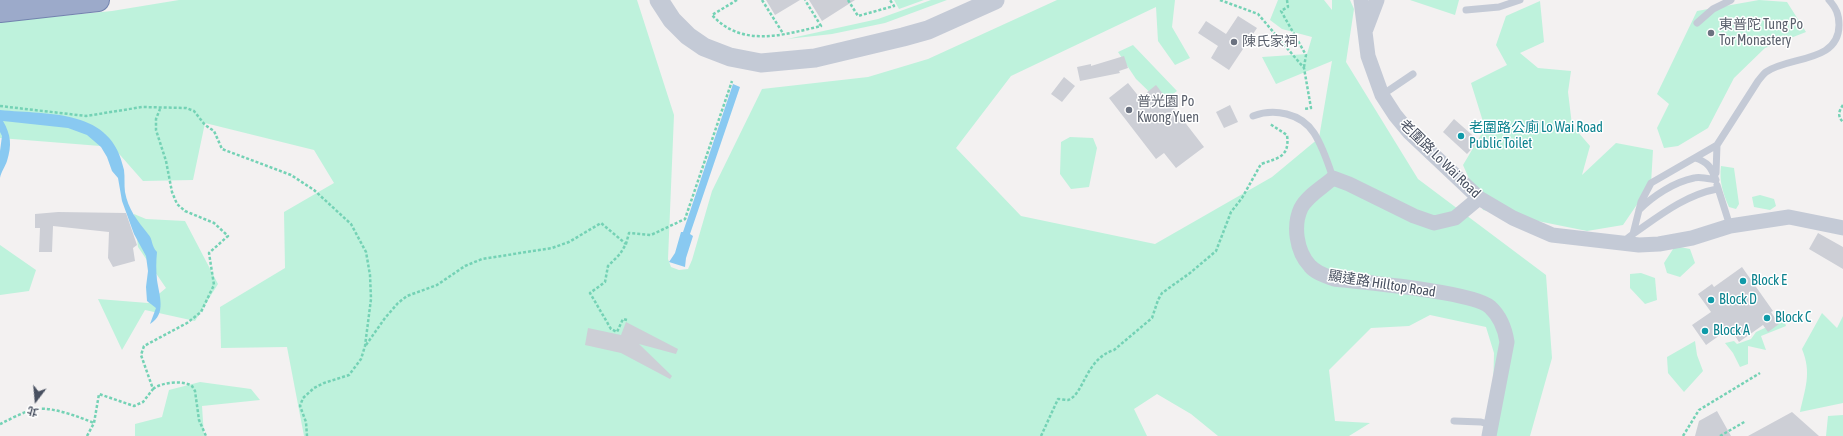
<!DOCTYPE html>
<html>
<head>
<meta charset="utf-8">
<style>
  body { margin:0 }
  #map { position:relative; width:1843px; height:436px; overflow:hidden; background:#f3f1f1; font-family:"Asap Condensed","Noto Sans TC",sans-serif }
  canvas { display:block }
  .north { position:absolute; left:16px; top:380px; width:40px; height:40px; -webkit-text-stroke:3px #fff; paint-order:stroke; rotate:196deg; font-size:11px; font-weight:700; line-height:16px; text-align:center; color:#485060 }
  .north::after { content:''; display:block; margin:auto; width:14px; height:18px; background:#485060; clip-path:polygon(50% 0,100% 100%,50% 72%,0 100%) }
</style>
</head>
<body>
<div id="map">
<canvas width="1843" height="436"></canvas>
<div class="north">北</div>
</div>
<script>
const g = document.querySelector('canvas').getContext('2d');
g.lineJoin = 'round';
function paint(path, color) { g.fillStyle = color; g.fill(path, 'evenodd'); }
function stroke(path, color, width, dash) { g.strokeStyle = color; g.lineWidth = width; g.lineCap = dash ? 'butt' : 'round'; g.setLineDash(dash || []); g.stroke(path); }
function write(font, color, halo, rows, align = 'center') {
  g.font = font + ' "Asap Condensed","Noto Sans TC",sans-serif'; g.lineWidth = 3; g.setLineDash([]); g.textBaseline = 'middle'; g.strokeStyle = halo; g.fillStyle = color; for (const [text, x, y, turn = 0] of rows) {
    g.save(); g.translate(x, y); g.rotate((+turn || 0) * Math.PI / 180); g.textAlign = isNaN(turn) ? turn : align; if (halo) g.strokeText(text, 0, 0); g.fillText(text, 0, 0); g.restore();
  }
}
paint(new Path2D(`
  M 179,0 L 637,0 L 674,115 L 668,259 L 671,267 L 679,270 L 688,269 L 692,260 L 712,191 L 762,89 L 868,77 L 928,59 L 1057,0 L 1175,0 L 1172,27 L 1190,58 L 1175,65 L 1158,41 L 1156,7 L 1011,76 L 956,148 L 1021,216 L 1155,244 L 1272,177 L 1319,138 L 1332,61 L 1276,84 L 1262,57 L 1307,54 L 1312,37 L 1282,29 L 1270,20 L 1278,0 L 1324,0 L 1332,10 L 1332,0 L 1350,0 L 1354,9 L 1346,62 L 1418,179 L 1546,275 L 1552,358 L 1530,436 L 1492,436 L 1494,353 L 1486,327 L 1430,315 L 1409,326 L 1371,328 L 1329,370 L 1335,421 L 1370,423 L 1349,436 L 1218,436 L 1191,414 L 1157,394 L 1134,409 L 1147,436 L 304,436 L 287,347 L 221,348 L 220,307 L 285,268 L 284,212 L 334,183 L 314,150 L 205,123 L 193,180 L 143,181 L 113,147 L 0,138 L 0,22 L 112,11 Z
  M 894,0 L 924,0 L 899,9 Z
  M 931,0 L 947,0 L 885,23 L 832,34 L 787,39 L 878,19 Z
  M 1410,0 L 1459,0 L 1455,15 Z
  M 1759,0 L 1787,2 L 1806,32 L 1765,48 L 1734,78 L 1708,128 L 1678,146 L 1664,148 L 1657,128 L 1669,104 L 1657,94 L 1697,11 Z
  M 1540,1 L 1544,42 L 1520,53 L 1538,68 L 1571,71 L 1568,92 L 1572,125 L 1590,146 L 1582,175 L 1616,143 L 1653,150 L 1651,184 L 1623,225 L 1587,231 L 1483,210 L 1463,165 L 1485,128 L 1471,83 L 1507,65 L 1496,45 L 1506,16 Z
  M 1133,45 L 1177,91 L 1161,103 L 1136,79 L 1118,52 Z
  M 1070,137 L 1093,138 L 1097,148 L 1089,187 L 1071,189 L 1060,174 L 1061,142 Z
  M 1721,166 L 1734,168 L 1739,204 L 1736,209 L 1729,207 C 1723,193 1719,182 1721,166 Z
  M 1760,195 L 1774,199 L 1776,206 L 1770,210 L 1754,207 L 1752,197 Z
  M 134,214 L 146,219 L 185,221 L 218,284 L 195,321 L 145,310 L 122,350 L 98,299 L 148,303 L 166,288 L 138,247 Z
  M 0,245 L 36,270 L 29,291 L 0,295 Z
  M 1675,246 L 1690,249 L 1695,263 L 1680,277 L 1667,273 L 1664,263 Z
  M 1641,273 L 1655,278 L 1657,300 L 1645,304 L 1630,288 L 1630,274 Z
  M 1822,313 L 1837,328 L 1843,316 L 1843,403 L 1800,412 C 1805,389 1812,373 1802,349 Z
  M 1784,319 L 1786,326 L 1761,336 L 1766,350 L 1748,346 L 1748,364 L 1740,367 L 1733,353 L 1725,343 L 1734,341 L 1737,344 L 1751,339 L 1756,332 Z
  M 1695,341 L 1697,355 L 1703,371 L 1684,392 L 1668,373 L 1667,357 Z
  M 200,382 L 251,389 L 260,400 L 202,406 L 204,436 L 135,436 L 135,424 L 162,417 L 169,390 Z
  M 1843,415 L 1843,436 L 1826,436 L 1828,416 Z`), '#bef2dc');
paint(new Path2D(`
  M 733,84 L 740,87 L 690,234 L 693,236 L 686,258 L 685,267 L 669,262 L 675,253 L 681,232 L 683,232 Z
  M 0,110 C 50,115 112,108 124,170 C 125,177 124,185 125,192 C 128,209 137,220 148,234 C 153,239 151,246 157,252 C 156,261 156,271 157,280 C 159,295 167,314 150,324 L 156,308 L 147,301 L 146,287 L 148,271 L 146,256 L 134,234 L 122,201 L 118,178 L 112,171 L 107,157 L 101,147 L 87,135 L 68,128 L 3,121 C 11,135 12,145 7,161 C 5,167 1,172 0,178 L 0,151 L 2,136 L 0,132 Z`), '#89c9f1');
paint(new Path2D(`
  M 766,0 L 800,0 L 775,15 Z
  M 809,0 L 855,0 L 822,21 Z
  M 1238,16 L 1257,28 L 1229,70 L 1211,58 L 1218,46 L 1198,33 L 1206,21 L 1226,34 Z
  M 1124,56 L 1128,68 L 1119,71 L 1120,73 L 1080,81 L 1077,67 L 1091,64 L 1091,66 Z
  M 1064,77 L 1075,86 L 1062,102 L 1051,94 Z
  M 1128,83 L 1140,98 L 1156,85 L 1204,147 L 1176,168 L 1164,153 L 1156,159 L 1109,98 Z
  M 1230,105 L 1238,122 L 1224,128 L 1216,112 Z
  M 1454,119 L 1479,141 L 1467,154 L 1443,132 Z
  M 58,212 L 126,213 L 137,245 L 133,248 L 135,261 L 113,267 L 108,258 L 109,232 L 53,226 L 52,252 L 39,252 L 40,228 L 35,228 L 35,214 Z
  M 1818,233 L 1843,247 L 1843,269 L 1809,249 Z
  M 1742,267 L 1773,311 L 1771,312 L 1779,324 L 1768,332 L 1763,325 L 1739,342 L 1730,328 L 1706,345 L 1692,325 L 1711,312 L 1698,294 L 1712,284 L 1714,287 Z
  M 626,322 L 678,349 L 676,354 L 639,344 L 672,376 L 670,379 L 621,353 L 585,345 L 588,328 L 621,335 Z
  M 1717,411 L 1731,436 L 1695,436 L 1699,421 Z
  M 1792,412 L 1819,436 L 1748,436 Z`), '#cdcfd6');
const trunk = new Path2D(`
  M 0,11 L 98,0`);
stroke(trunk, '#7283ae', 24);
stroke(new Path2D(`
  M 737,0 L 712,15 C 742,48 783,35 821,26 L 805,0
  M 762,0 L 784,35
  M 848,0 L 858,16 L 894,6 L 890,0
  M 1220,0 L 1258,14 L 1304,68 L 1311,108 L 1304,109
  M 1287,0 L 1288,7 L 1281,11 L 1306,55 L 1304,67
  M 1843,105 C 1839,111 1837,116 1843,122
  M 0,106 L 86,116 L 142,107 L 186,108 L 194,111 L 205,125 L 214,131 L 222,149 L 291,175 L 314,190 L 351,224 L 366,252 L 370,275 L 371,299 L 365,346 L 361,359 L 349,375 L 324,383 L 314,388 L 303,398 L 300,406 L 306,422 L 307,436
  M 627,320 L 623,319 L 617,332 L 611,329 L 590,293 L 605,282 L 608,266 L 620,254 L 626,244 L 629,233 L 651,235 L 685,219 L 732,81
  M 366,345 L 385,318 L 398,303 L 407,296 L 437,285 L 465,266 L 482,259 L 552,248 L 569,242 L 601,223 L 626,244
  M 153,389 C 162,382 183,380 192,386 L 195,391 L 199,420 L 206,436
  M 0,424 C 11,419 24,411 37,409 C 54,407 79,417 94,423
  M 87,436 L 94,423 L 99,394 L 134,406 L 143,402 L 153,389 L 141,355 L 144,346 L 187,323 L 201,312 L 214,285 L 209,253 L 228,236 L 214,223 L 185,211 L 177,204 L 172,192 L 166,161 L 156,130 L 156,119 L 160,109
  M 1041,436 L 1058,399 C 1061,399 1065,400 1068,400 C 1084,395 1085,359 1114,350 L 1152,318 L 1158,300 L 1162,293 L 1190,273 L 1216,251 L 1231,212 L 1242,198 L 1261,164 C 1278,158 1290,157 1287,135 L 1270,124
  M 1683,436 L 1699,410 L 1760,373
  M 1720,436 L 1746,421`), '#74d2b5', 2.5, [3, 2]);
stroke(new Path2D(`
  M 1466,10 L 1499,7 L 1520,0
  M 1697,23 L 1713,9 L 1731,0
  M 1382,95 L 1413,74
  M 1253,116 C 1274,108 1301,113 1314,133 C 1323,147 1328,163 1333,178
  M 1716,173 L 1717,145
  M 1717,185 L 1730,226
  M 1639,210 C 1653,196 1674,182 1694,178 C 1700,176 1710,179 1716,180 C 1711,167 1708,162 1695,158
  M 1633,234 C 1659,216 1685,195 1717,189
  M 1624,241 L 1633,234 L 1641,202 L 1651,183 L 1717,145 L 1758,81 C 1760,79 1763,74 1766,72 C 1789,56 1839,63 1839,25 C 1839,14 1836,8 1829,0
  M 1454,421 L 1481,422 L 1491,425`), '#c4cad6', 7);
stroke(new Path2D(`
  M 1361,0 L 1368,56 L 1382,95 L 1395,115 L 1409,132 L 1479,198 L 1513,218 L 1552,235 L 1639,245 L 1659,244 L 1692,238 L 1730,226 L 1789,217 L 1843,228
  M 1366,29 L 1377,0
  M 1479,198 L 1455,218 L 1434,223 L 1414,216 L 1349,184 L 1333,178 C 1323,187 1307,196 1301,208 C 1293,225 1296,251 1310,266 C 1316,273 1326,276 1334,279 C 1362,282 1474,292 1490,307 C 1501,317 1505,329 1507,342 L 1489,436`), '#c4cad6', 15);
stroke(new Path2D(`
  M 659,0 L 672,20 L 688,36 L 704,47 L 730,57 L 761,63 L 815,58 L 903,37 L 928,30 L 995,0`), '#c4cad6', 19);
stroke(trunk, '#9caaca', 22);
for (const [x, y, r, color] of [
  [1711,33,4,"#6b7280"],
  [1234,42,4,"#6b7280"],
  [1129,110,4,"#6b7280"],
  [1461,136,4,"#0f9aa8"],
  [1743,281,4,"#0f9aa8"],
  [1711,300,4,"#0f9aa8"],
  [1767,318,4,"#0f9aa8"],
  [1705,331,4,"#0f9aa8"]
]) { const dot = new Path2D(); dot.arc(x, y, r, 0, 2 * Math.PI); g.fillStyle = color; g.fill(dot); stroke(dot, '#fff', 1.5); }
write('14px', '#5b616d', '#fff', [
  ["東普陀 Tung Po",1719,25],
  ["Tor Monastery",1719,41],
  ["陳氏家祠",1242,42],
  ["普光園 Po",1137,102],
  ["Kwong Yuen",1137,118]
], 'left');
write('14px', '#0d838f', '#fff', [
  ["老圍路公廁 Lo Wai Road",1469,128],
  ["Public Toilet",1469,144],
  ["Block E",1751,281],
  ["Block D",1719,300],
  ["Block C",1775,318],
  ["Block A",1713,331]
], 'left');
write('14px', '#485060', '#fff', [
  ["老圍路 Lo Wai Road",1440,159,44],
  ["顯達路 Hilltop Road",1382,284,9]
]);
</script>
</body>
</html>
